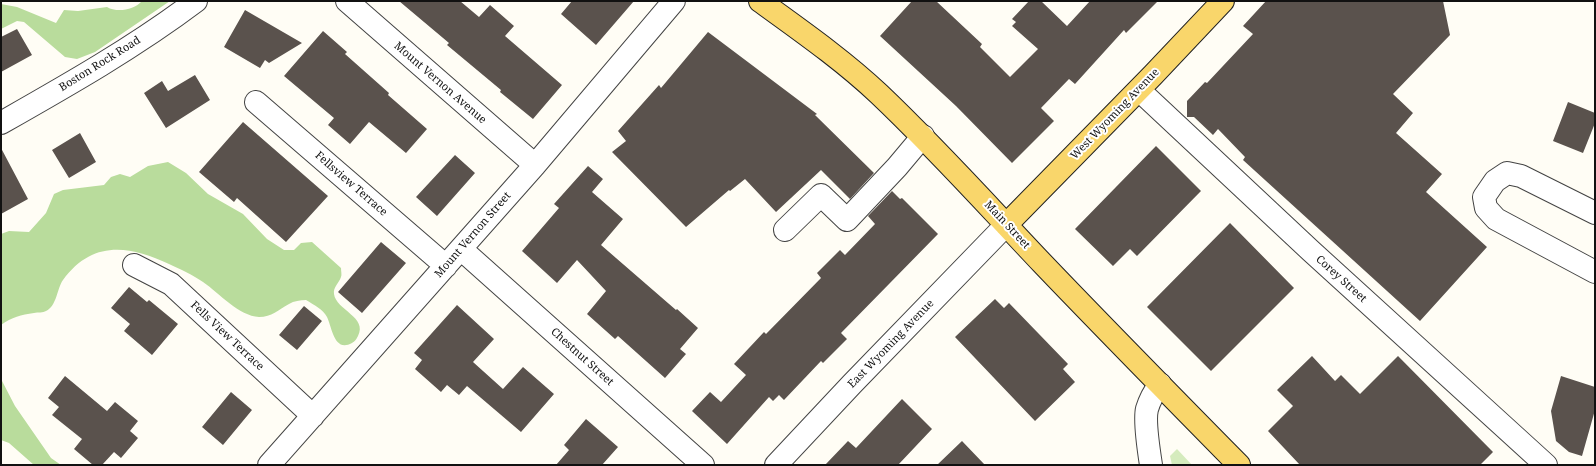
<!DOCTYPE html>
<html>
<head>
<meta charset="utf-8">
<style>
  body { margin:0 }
  #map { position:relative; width:1596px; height:466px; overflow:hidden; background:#fffdf5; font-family:"Noto Serif",serif }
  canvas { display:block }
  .frame { position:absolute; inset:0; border:2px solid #111; pointer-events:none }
</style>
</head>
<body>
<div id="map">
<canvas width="1596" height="466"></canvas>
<div class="frame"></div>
</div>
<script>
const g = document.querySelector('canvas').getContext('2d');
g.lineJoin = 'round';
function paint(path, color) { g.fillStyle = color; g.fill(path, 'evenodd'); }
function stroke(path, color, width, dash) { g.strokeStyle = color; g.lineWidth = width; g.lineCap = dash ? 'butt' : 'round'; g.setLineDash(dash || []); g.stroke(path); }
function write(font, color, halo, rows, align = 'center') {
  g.font = font + ' "Noto Serif",serif'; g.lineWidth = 4; g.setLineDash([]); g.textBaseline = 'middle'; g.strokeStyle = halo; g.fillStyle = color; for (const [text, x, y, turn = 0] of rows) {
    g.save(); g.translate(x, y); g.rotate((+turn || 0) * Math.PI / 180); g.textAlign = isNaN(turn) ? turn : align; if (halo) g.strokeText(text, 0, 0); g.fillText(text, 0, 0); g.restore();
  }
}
paint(new Path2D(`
  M 1177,449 L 1192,465 L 1172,465 L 1170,456 Z`), '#d5ebbd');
paint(new Path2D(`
  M 142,1 L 170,1 L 95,52 L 77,59 L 65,57 L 24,22 L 17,21 L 1,29 L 1,4 L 17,7 L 56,23 L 64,10 L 78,11 L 107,7 C 117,13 134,10 142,1 Z
  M 168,162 L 186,173 L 208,194 L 243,214 L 267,239 L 284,250 L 294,250 L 301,243 L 312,242 L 341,268 C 341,271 342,275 341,277 C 339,283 333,287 334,294 C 336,310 368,317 358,336 C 356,340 355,341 352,343 C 334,353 332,327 327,317 C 323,309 314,305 306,300 C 300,300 294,301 289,304 C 278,310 272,317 259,317 C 239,316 219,293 203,282 C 193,275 180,269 169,264 C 129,245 92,240 63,280 C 57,288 57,306 46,311 C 43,313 38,312 34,313 C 21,315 12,317 1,325 L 1,234 L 9,231 L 29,232 L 46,213 L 54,194 L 63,190 L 104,185 L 111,177 L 120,174 L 130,177 L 148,166 Z
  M 1,379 L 15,406 L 51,458 L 61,465 L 34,465 L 9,443 L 1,440 Z`), '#b9dc9c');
paint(new Path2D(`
  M 399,1 L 460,1 L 479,17 L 490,5 L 514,26 L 505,36 L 562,85 L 533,119 L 500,92 L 501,90 L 447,45 L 449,43 Z
  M 572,1 L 634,1 L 596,45 L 561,14 Z
  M 912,1 L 936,1 L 982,44 L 980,47 L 1010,77 L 1038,49 L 1012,26 L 1016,22 L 1012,19 L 1029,1 L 1041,1 L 1067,26 L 1090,1 L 1158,1 L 1126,33 L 1124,30 L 1075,84 L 1069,79 L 1041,108 L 1054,121 L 1012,163 L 956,106 L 880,36 Z
  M 1266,1 L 1443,1 L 1450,35 L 1393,94 L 1413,113 L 1396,133 L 1442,174 L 1426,192 L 1487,247 L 1420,321 L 1243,160 L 1245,157 L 1218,129 L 1213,135 L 1194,117 L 1187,117 L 1187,101 L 1205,82 L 1207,83 L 1253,34 L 1243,26 Z
  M 245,10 L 302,43 L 269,63 L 265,60 L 260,68 L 224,47 Z
  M 17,29 L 32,55 L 1,72 L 1,37 Z
  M 323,31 L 347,52 L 345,54 L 389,93 L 388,95 L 427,129 L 406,153 L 369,122 L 350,144 L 328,125 L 334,118 L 284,76 Z
  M 708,32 L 817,114 L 815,115 L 874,173 L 850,199 L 821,170 L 776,212 L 745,179 L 730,191 L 729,190 L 686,227 L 612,152 L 626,141 L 618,131 L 659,85 L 661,88 Z
  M 195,75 L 210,100 L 166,128 L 144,93 L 162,81 L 168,91 Z
  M 1568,102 L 1595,113 L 1595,123 L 1583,153 L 1553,141 Z
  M 243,122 L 328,196 L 286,242 L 237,198 L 234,202 L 199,172 Z
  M 80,133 L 96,162 L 69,178 L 52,150 Z
  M 1156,146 L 1201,191 L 1137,256 L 1130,249 L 1113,266 L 1075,229 Z
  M 1,148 L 28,199 L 1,214 Z
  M 455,155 L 475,173 L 437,216 L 416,197 Z
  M 588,166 L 603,179 L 592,192 L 623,219 L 601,245 L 676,310 L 677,309 L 698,328 L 680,349 L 686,354 L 665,378 L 618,336 L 615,339 L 587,314 L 606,291 L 577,260 L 557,283 L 522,251 L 559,208 L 554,204 Z
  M 892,191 L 900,199 L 902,198 L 938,234 L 841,333 L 847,339 L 823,363 L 821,361 L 784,400 L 779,395 L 773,401 L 769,397 L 727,444 L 692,411 L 710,392 L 721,402 L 746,375 L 734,364 L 764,332 L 766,334 L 821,278 L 817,273 L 840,250 L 845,255 L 875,224 L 868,216 Z
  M 1230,223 L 1294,288 L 1211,371 L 1147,307 Z
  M 381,242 L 406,263 L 362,313 L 338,292 Z
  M 129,287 L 147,302 L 149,300 L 178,324 L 152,355 L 124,331 L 130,324 L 111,308 Z
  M 995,299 L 1004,308 L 1009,303 L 1068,364 L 1063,369 L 1075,382 L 1035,421 L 955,337 Z
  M 457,305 L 494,339 L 473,362 L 503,389 L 523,367 L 554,394 L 521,432 L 467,386 L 459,395 L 447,385 L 441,392 L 415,369 L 422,360 L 414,353 Z
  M 304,306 L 322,321 L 297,350 L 279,335 Z
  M 1312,356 L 1335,381 L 1341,375 L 1360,394 L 1398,356 L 1493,452 L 1480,465 L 1300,465 L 1268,431 L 1293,406 L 1277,390 Z
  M 65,376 L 107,411 L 115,402 L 138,421 L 130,431 L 138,438 L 121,458 L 114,452 L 102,465 L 93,465 L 74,449 L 82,439 L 52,415 L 59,407 L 48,398 Z
  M 1561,376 L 1595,387 L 1595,410 L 1582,456 L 1569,452 L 1556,441 L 1551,411 Z
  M 231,392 L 252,410 L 223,445 L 202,427 Z
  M 902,399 L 932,429 L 898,465 L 825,465 L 848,441 L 856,448 Z
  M 586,419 L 618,447 L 602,465 L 556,465 L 569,450 L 564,445 Z
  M 962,441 L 985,465 L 937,465 Z`), '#5a524d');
const minor = new Path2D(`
  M 347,1 L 535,165
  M 1139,90 L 1311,251 L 1546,465
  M 256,102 L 446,266
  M 1,123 C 68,85 135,47 196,1
  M 1595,213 L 1521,176 L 1507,173 L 1495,181 L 1484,197 L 1486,208 L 1496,219 L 1595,272
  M 785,230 L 821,195 L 847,220 L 897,167 L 923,136
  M 461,249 L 703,465
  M 134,265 L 171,284 L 313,416
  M 269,465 L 535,165 L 674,1
  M 776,465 L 852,384 L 1006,225
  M 1151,465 C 1149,452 1144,421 1147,409 C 1150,399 1154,392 1160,384`);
const major = new Path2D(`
  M 760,1 C 800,30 843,60 879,94 C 936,148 988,206 1042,263 C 1107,331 1173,398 1239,465
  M 1006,225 L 1153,75 L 1223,1`);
stroke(minor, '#444', 24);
stroke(major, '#222', 24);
stroke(minor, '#fff', 22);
stroke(major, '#f9d66b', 22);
write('11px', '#111', '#fff', [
  ["Boston Rock Road",100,64,-32],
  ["Mount Vernon Avenue",440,83,41],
  ["West Wyoming Avenue",1115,114,-46],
  ["Fellsview Terrace",351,184,41],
  ["Main Street",1007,225,47],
  ["Mount Vernon Street",473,235,-49],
  ["Corey Street",1341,279,42],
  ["Fells View Terrace",227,336,43],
  ["East Wyoming Avenue",891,344,-46],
  ["Chestnut Street",582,357,42]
]);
</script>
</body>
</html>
